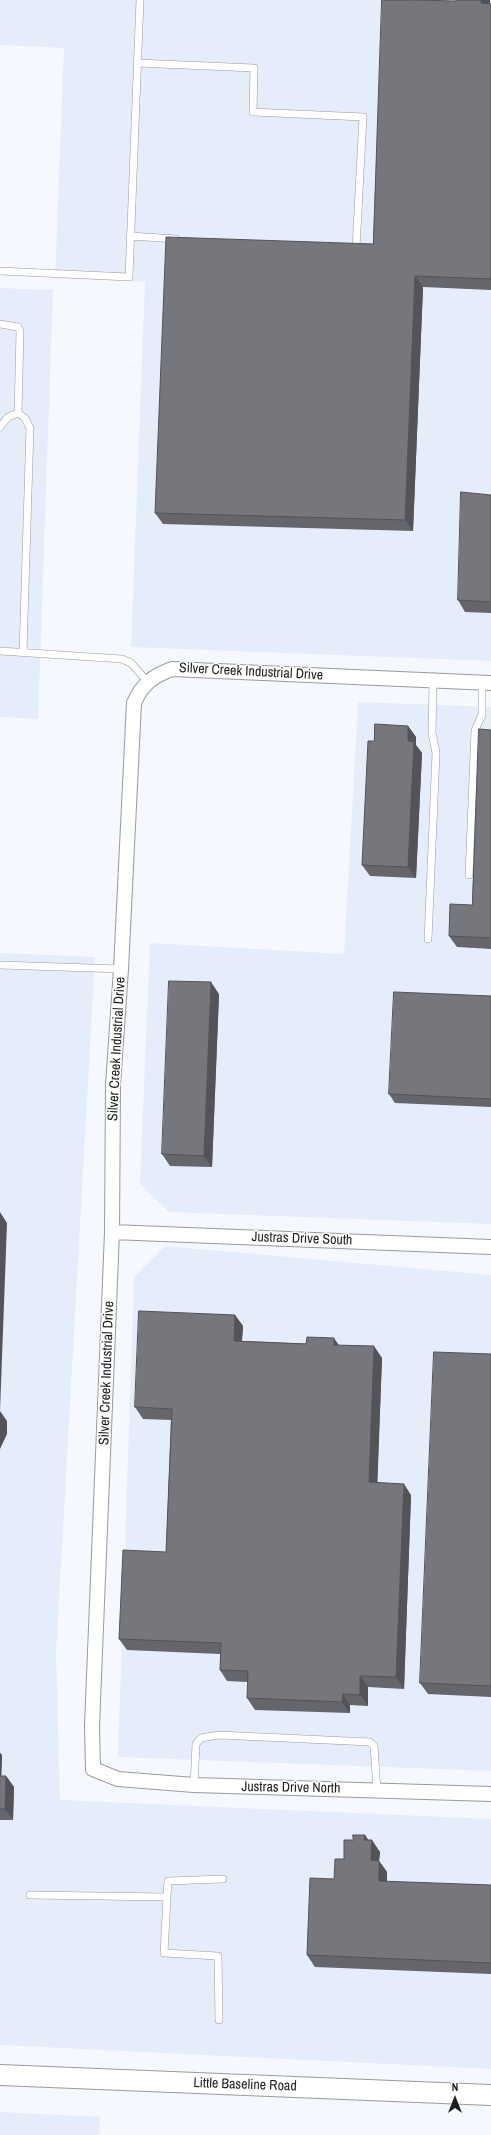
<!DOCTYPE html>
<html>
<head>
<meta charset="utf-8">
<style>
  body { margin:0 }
  #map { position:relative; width:491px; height:2135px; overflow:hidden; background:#f5f8fe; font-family:"Archivo Narrow",sans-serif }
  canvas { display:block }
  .north { position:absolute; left:435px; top:2079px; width:40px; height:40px; -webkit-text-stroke:3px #fff; paint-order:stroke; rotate:0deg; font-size:11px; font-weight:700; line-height:16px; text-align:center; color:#1c1d1f }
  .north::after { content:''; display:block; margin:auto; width:14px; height:18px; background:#1c1d1f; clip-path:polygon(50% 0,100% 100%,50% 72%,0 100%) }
</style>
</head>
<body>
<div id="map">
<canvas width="491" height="2135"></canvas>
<div class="north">N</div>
</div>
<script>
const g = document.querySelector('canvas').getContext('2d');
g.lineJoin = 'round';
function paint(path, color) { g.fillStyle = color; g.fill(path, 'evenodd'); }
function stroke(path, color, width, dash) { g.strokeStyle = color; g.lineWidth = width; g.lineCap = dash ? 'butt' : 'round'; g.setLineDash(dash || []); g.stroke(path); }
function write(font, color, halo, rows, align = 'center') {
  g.font = font + ' "Archivo Narrow",sans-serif'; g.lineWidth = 3; g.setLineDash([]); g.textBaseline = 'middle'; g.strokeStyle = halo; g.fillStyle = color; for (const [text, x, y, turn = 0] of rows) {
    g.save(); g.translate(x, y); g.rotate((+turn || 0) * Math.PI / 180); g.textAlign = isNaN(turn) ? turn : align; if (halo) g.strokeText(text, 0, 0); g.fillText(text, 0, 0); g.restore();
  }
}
paint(new Path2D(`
  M 0,0 L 491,0 L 491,661 L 131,647 L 145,282 L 55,278 L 64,48 L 0,45 Z
  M 0,288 L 53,290 L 38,719 L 0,717 Z
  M 358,702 L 491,707 L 491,1224 L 169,1212 L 140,1184 L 150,943 L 344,954 Z
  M 0,953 L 95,957 L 56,1654 L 60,1800 L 491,1819 L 491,2069 L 0,2045 Z
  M 165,1246 L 491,1275 L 491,1771 L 118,1757 L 134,1277 Z
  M 0,2112 L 100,2117 L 99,2135 L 0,2135 Z`), '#e6edfa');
const lane = new Path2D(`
  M 137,63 L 254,68 L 253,112 L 363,117 L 356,248 L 352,248
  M 130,236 L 176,239
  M 0,271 L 129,277 L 140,0
  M 0,324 L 18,327 L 20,331 L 18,413 L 25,418 L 30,428 L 23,652
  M 0,427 L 8,417 L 18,413
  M 0,651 L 122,659 L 131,663 L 147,681
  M 469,875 L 475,730 L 482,715 L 482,683
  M 428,939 L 436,753 L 432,733 L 433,681
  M 0,965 L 121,969
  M 194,1785 L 196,1744 L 201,1738 L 219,1735 L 370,1742 L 374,1746 L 377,1790
  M 30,1895 L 167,1897 L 168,1881 L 223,1879
  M 167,1897 L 164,1953 L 218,1956 L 219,2020`);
const street = new Path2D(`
  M 491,683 L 172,669 C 153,676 142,684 134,703 L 121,969 L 113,1085 L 112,1232 L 92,1726 L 93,1769 L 118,1779 L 194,1785 L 491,1794
  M 112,1232 L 491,1247`);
const secondary = new Path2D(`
  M 0,2075 L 491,2095`);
stroke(lane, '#979aa0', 8);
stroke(street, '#979aa0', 16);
stroke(secondary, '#979aa0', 22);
stroke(lane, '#fff', 7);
stroke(street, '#fff', 14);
stroke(secondary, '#fff', 20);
paint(new Path2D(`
  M 490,0 L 490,3 L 491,4 L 491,290 L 423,287 L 413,531 L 163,524 L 155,513 L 373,244 L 456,1 Z
  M 491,495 L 491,613 L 465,612 L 458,600 Z
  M 408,726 L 416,737 L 416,745 L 422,753 L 416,878 L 370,876 L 362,865 L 374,741 Z
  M 491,730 L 491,949 L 457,947 L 449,936 L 472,905 Z
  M 219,994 L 212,1167 L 170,1166 L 162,1154 Z
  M 491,996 L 491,1107 L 395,1103 L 389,1094 Z
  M 235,1315 L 243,1326 L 242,1341 L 339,1345 L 382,1358 L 377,1483 L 411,1495 L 404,1689 L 368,1687 L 368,1706 L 350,1705 L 350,1713 L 255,1710 L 247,1698 L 248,1682 L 227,1681 L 220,1670 L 220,1654 L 127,1650 L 119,1639 L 166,1552 L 171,1420 L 143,1419 L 135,1407 Z
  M 491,1354 L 491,1697 L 428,1694 L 420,1683 Z
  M 0,1753 L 2,1755 L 1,1776 L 6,1776 L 14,1787 L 13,1820 L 0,1820 Z
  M 369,1840 L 380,1852 L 379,1861 L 387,1872 L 387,1882 L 491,1885 L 491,1974 L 315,1967 L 307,1955 L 334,1879 L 344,1859 Z`), '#65656c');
paint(new Path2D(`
  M 481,0 L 490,0 L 489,14 L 481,3 Z
  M 415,276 L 423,287 L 413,531 L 405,520 Z
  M 408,726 L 416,737 L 416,745 L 422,753 L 416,878 L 408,867 Z
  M 211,982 L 219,994 L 212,1167 L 204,1156 Z
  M 0,1212 L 7,1223 L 0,1411 L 7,1421 L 7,1434 L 0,1449 Z
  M 235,1315 L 243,1326 L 241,1352 L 234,1341 Z
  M 334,1338 L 342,1350 L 334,1345 Z
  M 374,1346 L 382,1358 L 377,1494 L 369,1482 Z
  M 404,1484 L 411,1495 L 404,1689 L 396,1677 Z
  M 360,1676 L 368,1687 L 368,1706 L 360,1695 Z
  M 343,1694 L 350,1705 L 350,1713 L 342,1702 Z
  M 0,1753 L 2,1755 L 1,1787 L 0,1785 Z
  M 6,1776 L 14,1787 L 13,1820 L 5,1809 Z
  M 365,1835 L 372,1845 L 372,1840 L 380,1852 L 379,1861 L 387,1872 L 387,1893 L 379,1881 L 364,1840 Z`), '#535358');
const building = new Path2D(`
  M 382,0 L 412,0 L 456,1 L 456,0 L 481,0 L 481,3 L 491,4 L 491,279 L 415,276 L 405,520 L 155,513 L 166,237 L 373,244 Z
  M 461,492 L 491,495 L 491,602 L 458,600 Z
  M 375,724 L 408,726 L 408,741 L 414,742 L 408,867 L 362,865 L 368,741 L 374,741 Z
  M 479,729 L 491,730 L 491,938 L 449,936 L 450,904 L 472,905 Z
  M 169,981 L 211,982 L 204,1156 L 162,1154 Z
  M 394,992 L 491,996 L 491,1099 L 389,1094 Z
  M 139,1311 L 235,1315 L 234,1341 L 306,1344 L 307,1337 L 334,1338 L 334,1345 L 374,1346 L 369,1482 L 404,1484 L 396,1677 L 360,1676 L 360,1695 L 343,1694 L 342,1702 L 247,1698 L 248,1671 L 220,1670 L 221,1643 L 119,1639 L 123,1550 L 166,1552 L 172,1409 L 135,1407 Z
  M 434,1352 L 491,1354 L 491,1686 L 420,1683 Z
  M 0,1776 L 6,1776 L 5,1809 L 0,1809 Z
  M 353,1835 L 365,1835 L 364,1840 L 372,1840 L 371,1860 L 379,1861 L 379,1881 L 491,1885 L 491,1963 L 307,1955 L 310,1878 L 334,1879 L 335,1859 L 344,1859 L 344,1840 L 353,1840 Z`);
paint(building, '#76767d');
stroke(building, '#535358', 1);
write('14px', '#1c1d1f', '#fff', [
  ["Silver Creek Industrial Drive",251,672,3],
  ["Silver Creek Industrial Drive",117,1049,-87],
  ["Justras Drive South",302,1239,2],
  ["Silver Creek Industrial Drive",107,1373,-88],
  ["Justras Drive North",291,1788,1],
  ["Little Baseline Road",245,2085,2]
]);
</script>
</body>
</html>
